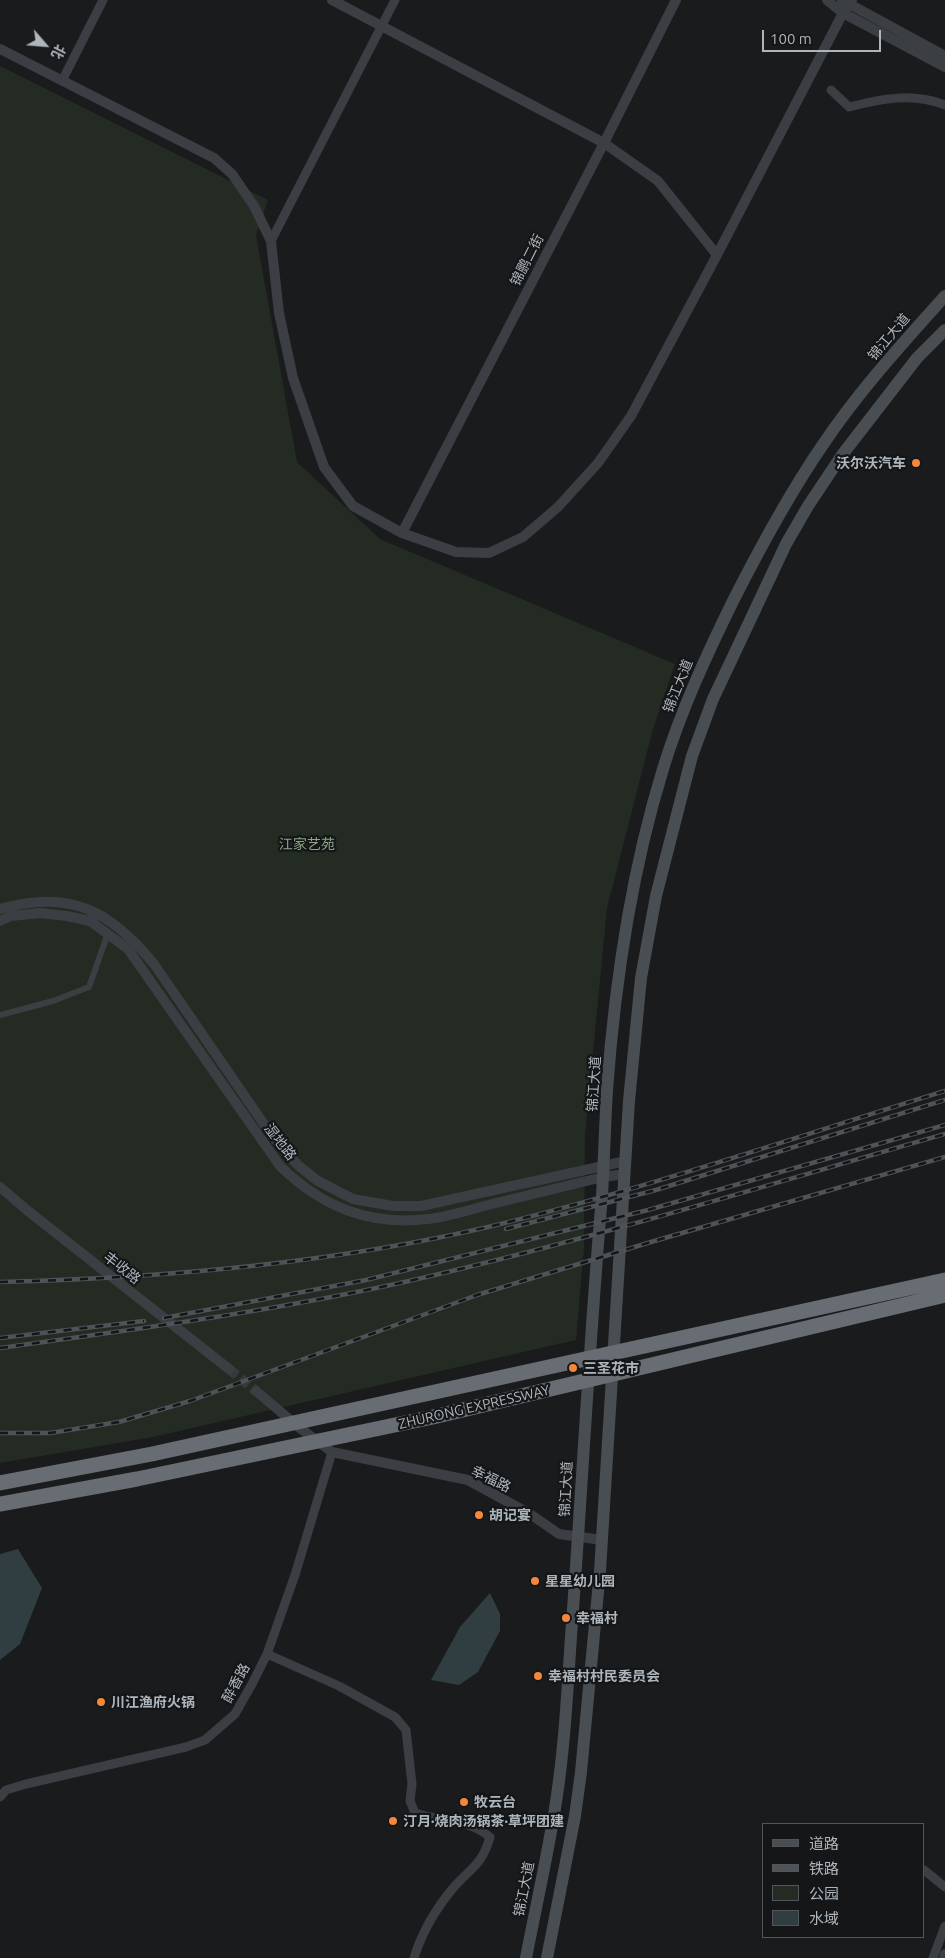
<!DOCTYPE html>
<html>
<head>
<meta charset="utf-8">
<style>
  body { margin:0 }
  #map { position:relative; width:945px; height:1958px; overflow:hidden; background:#1a1b1d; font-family:Ubuntu,"Noto Sans SC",sans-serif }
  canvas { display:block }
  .legend { position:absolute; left:762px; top:1823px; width:162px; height:115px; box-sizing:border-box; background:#151618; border:1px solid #52565a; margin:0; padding:6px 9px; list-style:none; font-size:15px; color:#adb6bc }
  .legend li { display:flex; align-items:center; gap:10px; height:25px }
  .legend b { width:25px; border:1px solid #52565a }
  .north { position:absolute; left:20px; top:20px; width:50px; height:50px; -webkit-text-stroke:4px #151618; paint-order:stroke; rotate:117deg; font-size:14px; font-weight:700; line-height:20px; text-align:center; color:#adb6bc }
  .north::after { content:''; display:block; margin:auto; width:18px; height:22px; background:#adb6bc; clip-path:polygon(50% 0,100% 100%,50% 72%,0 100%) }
  .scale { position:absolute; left:762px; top:30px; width:119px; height:22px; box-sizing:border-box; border:2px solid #adb6bc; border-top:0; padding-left:6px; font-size:15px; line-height:18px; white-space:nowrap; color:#adb6bc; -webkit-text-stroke:4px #151618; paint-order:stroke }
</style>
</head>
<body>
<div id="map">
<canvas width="945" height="1958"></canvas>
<ul class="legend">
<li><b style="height:6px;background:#494e52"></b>道路</li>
<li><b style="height:6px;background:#4e5357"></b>铁路</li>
<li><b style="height:14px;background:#232b22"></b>公园</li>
<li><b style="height:14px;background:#303e41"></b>水域</li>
</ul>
<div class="north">北</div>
<div class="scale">100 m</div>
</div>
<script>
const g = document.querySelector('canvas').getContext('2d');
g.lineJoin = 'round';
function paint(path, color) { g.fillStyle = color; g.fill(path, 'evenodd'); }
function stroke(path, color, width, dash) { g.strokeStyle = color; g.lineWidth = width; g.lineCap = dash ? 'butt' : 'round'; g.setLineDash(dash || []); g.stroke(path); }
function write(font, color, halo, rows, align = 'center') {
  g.font = font + ' Ubuntu,"Noto Sans SC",sans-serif'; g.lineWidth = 4.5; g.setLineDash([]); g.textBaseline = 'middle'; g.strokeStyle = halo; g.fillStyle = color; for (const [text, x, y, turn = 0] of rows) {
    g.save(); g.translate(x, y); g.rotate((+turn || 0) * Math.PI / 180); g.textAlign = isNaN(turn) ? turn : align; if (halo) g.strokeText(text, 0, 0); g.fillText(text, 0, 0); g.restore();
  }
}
paint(new Path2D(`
  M 0,66 L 268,200 L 256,235 L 297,462 L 380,539 L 675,664 L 653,729 L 607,908 L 585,1136 L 584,1247 L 576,1340 L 153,1437 L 0,1463 Z`), '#232b22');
paint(new Path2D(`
  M 18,1549 L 42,1588 L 20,1644 L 0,1660 L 0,1554 Z
  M 490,1593 L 500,1614 L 500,1631 L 478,1672 L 459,1685 L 431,1680 L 460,1627 Z`), '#303e41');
stroke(new Path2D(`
  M 229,1369 L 256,1391`), '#373a3d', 10, [10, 5]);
stroke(new Path2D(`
  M 0,1015 L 53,1001 L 89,987 L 108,933`), '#3b3e42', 6);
stroke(new Path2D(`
  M 62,81 L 103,0
  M 831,90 L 849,107 C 881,99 912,92 945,105
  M 271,241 L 395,0
  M 267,1654 L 339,1686 L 395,1717 L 406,1730 L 412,1784 L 410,1801 L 415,1813 C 443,1822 466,1818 490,1837 C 482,1865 472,1867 454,1887 C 437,1907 422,1932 414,1958
  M 0,1797 L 6,1790 L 26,1784 L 186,1747 L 205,1740 L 235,1714 L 252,1684 L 267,1654 L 295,1575 L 332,1452
  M 924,1870 L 945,1887
  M 933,1958 L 945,1926`), '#3b3e42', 9);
stroke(new Path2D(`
  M 332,0 L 604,143 L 658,181 L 717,255
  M 827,0 L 843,13 L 945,67
  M 842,0 L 945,56
  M 0,49 L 214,158 L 232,174 L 254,206 L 271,241 L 279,313 L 293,378 L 324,467 L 353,506 L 402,533 L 456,552 L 489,553 L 523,537 L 558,507 L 598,463 L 631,416 L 717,255 L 843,13 L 852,0
  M 402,533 L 604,143 L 676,0
  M 0,909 C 69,889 110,910 154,964 L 268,1130 L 286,1153 L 299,1166 L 318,1181 L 353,1199 L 393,1206 L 421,1206 L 626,1161
  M 0,921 L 11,916 L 40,913 L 67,916 L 90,921 L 128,949 L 280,1166 C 322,1207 369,1226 428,1219 C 449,1217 471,1209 492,1204 C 529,1195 566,1186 603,1177 L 625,1174
  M 0,1187 L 28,1211 L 229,1369
  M 256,1391 L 301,1429 L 332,1452 L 468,1480 L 530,1514 L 559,1534 L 602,1540
  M 944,1958 L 945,1954`), '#3b3e42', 10);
stroke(new Path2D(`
  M 526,1958 C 536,1906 548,1854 556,1802 C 566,1738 568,1673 573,1609 C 583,1471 590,1333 602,1196 C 604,1160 605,1125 607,1090 C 615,981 631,873 663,769 C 681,710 707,654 734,599 C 761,546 789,494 822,446 C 858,392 902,344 945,296
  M 547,1958 L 575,1816 L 581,1772 L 600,1571 L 629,1101 L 641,978 L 656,896 L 692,756 L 713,699 L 786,544 L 808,506 L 842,455 L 917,358 L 945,330`), '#494e52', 12);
stroke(new Path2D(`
  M 0,1483 L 152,1454 L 945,1280
  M 0,1504 L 137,1479 L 433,1417 L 945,1295`), '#676d73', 15);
const rail = new Path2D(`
  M 506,1229 L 656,1190 L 945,1100
  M 0,1282 C 163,1278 328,1264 488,1227 C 642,1190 793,1138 945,1091
  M 164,1318 L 366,1280 L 648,1210 L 945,1125
  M 0,1338 L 144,1321
  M 0,1348 C 137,1329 274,1311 409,1281 C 590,1240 767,1185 945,1134
  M 0,1433 L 50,1433 L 119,1422 L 190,1401 L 477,1295 L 651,1242 L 945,1157`);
stroke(rail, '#4e5357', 4.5);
stroke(rail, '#151618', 2.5, [8]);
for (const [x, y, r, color] of [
  [916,463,5,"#f5863a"],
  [573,1368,5,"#f5863a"],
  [479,1515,5,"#f5863a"],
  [535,1581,5,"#f5863a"],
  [566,1618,5,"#f5863a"],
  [538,1676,5,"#f5863a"],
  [101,1702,5,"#f5863a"],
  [464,1802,5,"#f5863a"],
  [393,1821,5,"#f5863a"]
]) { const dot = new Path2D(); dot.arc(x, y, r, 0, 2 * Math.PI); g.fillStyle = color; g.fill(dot); stroke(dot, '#151618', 2); }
write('14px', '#adb6bc', '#151618', [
  ["锦鹏二街",527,260,-63],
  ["锦江大道",889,337,-50],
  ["锦江大道",678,686,-68],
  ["锦江大道",594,1084,-86],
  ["湿地路",280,1142,52],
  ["丰收路",122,1268,38],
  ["ZHURONG EXPRESSWAY",474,1407,-13],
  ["幸福路",491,1479,26],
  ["锦江大道",566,1489,-87],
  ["醉香路",236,1683,-62],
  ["锦江大道",524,1889,-79]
]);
write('bold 14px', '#adb6bc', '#151618', [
  ["沃尔沃汽车",906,463,"right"],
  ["三圣花市",583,1368],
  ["胡记宴",489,1515],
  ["星星幼儿园",545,1581],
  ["幸福村",576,1618],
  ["幸福村村民委员会",548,1676],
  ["川江渔府火锅",111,1702],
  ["牧云台",474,1802],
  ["汀月·烧肉汤锅茶·草坪团建",403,1821]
], 'left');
write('14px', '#8ba784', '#151618', [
  ["江家艺苑",307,844]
]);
</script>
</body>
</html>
